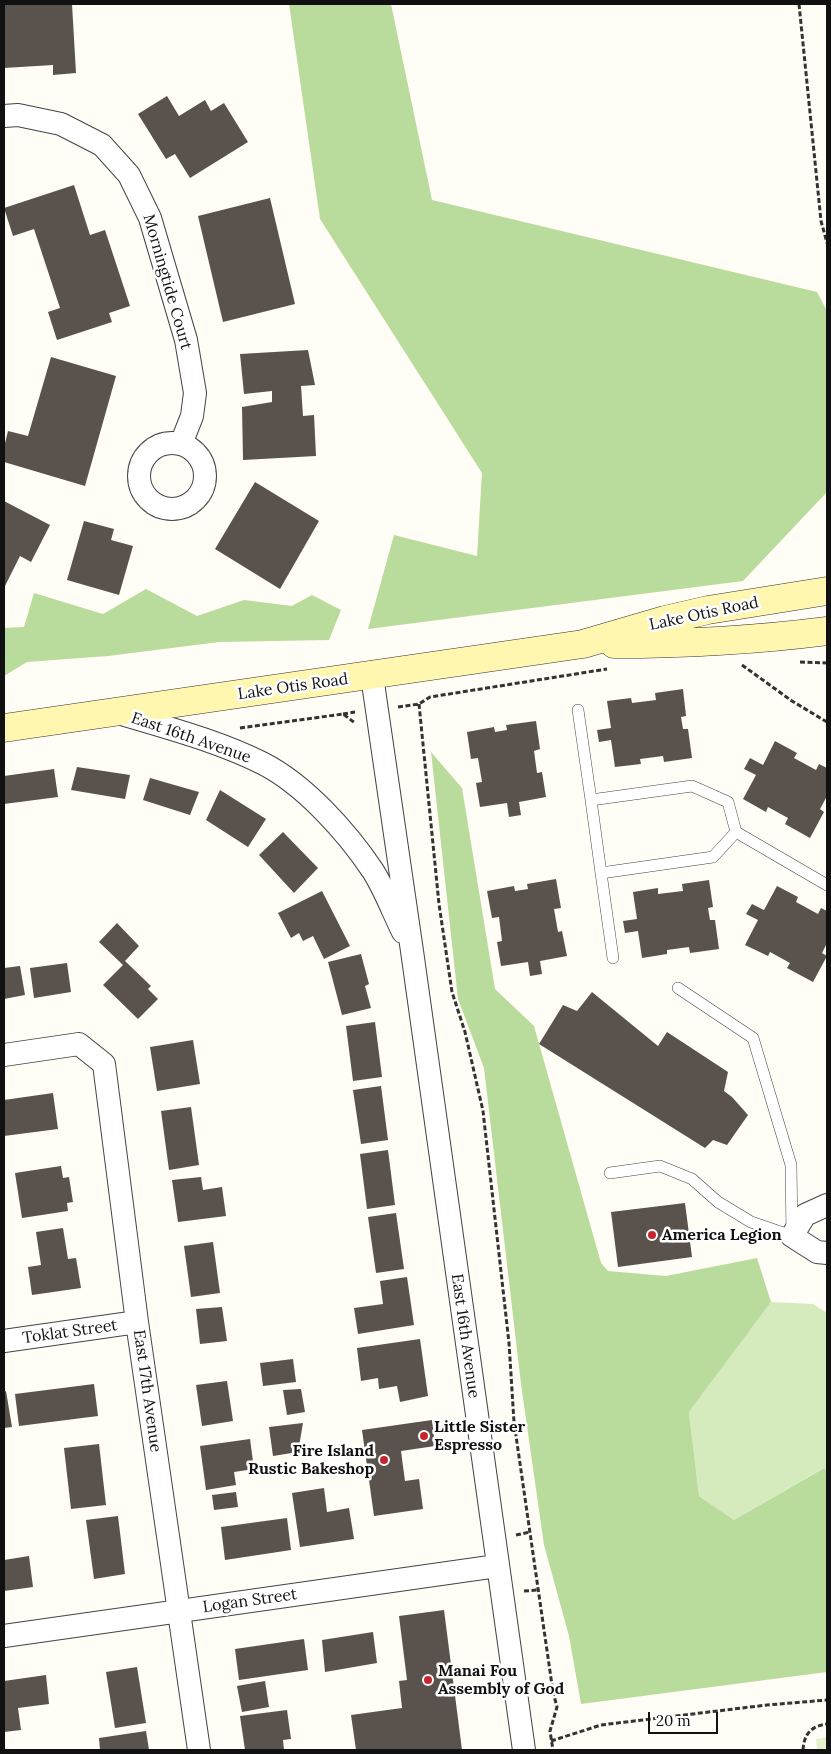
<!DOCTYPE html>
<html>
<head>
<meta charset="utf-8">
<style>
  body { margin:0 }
  #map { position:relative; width:831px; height:1754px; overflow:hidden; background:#fffdf5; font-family:Lora,serif }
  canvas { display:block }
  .frame { position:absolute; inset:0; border:5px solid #111; pointer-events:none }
  .scale { position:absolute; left:648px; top:1712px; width:70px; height:22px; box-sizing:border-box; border:2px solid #111; border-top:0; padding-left:6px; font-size:15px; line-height:18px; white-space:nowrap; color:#111; -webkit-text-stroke:4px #fff; paint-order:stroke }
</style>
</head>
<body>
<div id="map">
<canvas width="831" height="1754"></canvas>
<div class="frame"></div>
<div class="scale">20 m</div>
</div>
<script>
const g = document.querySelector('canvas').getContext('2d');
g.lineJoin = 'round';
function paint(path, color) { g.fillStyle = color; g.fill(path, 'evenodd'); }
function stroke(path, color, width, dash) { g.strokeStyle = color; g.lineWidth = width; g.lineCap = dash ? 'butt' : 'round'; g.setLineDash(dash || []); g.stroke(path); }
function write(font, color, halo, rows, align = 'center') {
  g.font = font + ' Lora,serif'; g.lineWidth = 5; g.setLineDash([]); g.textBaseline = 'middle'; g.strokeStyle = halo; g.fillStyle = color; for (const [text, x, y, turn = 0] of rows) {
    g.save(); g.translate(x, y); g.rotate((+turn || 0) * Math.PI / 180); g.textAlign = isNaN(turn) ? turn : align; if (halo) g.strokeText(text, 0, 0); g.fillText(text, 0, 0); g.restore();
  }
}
paint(new Path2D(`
  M 771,1302 L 813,1304 L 827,1313 L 827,1472 L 823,1468 L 734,1520 L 699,1496 L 689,1412 Z`), '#d5ebbd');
paint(new Path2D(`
  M 289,4 L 391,4 L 432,200 L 817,292 L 827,311 L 827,492 L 743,581 L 368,629 L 394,535 L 477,556 L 482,473 L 320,219 Z
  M 146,589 L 197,616 L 244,600 L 292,606 L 312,595 L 341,610 L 329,640 L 219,642 L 108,656 L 27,662 L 4,676 L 4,628 L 24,627 L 34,593 L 103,614 Z
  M 431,752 L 462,788 L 495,989 L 534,1026 L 601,1263 L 608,1271 L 666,1276 L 757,1258 L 771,1302 L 689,1412 L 699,1496 L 734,1520 L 824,1468 L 827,1472 L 827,1672 L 581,1704 L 569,1636 L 544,1545 L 521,1384 L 484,1068 L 458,999 Z`), '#b9dc9c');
paint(new Path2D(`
  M 827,1737 L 827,1750 L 817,1750 L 816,1739 Z`), '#e6f2cf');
paint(new Path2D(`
  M 4,4 L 72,4 L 76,73 L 53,75 L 53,65 L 4,68 Z
  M 167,96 L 179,116 L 205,100 L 211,111 L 224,103 L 248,142 L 190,178 L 175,154 L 166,159 L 138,114 Z
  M 74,185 L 90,235 L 105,230 L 130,306 L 109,313 L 112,322 L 57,340 L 48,312 L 60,308 L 34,229 L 13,236 L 4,208 Z
  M 270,198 L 295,304 L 223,322 L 198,216 Z
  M 308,350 L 315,385 L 301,386 L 303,416 L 314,415 L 316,456 L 243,460 L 242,407 L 272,402 L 272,391 L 244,394 L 240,354 Z
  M 51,357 L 116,376 L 85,486 L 4,462 L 4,447 L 8,431 L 28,436 Z
  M 255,482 L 319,521 L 280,589 L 215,549 Z
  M 4,501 L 50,525 L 31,562 L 20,556 L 4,588 Z
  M 84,521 L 114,529 L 111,540 L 133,546 L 119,595 L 67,580 Z
  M 683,689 L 686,716 L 681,717 L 683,729 L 688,729 L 692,758 L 664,762 L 663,756 L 640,759 L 641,764 L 615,767 L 611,740 L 599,742 L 597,730 L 611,728 L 607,701 L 631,698 L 632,703 L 656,700 L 655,693 Z
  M 536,721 L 540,749 L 534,751 L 537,773 L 542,772 L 546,797 L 519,802 L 521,815 L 509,817 L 507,803 L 480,807 L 476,783 L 482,782 L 478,758 L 471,759 L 467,732 L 494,727 L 495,732 L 507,730 L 506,725 Z
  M 775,741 L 797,753 L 794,758 L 816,770 L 819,764 L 827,768 L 827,799 L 826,798 L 820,809 L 824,812 L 810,838 L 785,824 L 788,818 L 768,807 L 766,812 L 743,799 L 756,775 L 744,769 L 750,758 L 763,765 Z
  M 77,767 L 130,775 L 125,799 L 71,790 Z
  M 54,769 L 58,797 L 4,804 L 4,776 Z
  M 150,778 L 199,792 L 190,815 L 143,800 Z
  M 220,790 L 266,819 L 248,847 L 206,820 Z
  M 283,832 L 318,868 L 294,893 L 259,855 Z
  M 556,879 L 561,908 L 554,909 L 558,932 L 562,931 L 567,956 L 540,961 L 542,974 L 530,976 L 528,962 L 501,966 L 497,942 L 502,941 L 499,917 L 492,918 L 487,891 L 514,886 L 515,891 L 528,889 L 527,884 Z
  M 709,880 L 713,907 L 708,908 L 710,920 L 715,920 L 719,949 L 690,953 L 689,947 L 667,950 L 667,954 L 642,958 L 638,931 L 625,933 L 623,921 L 637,919 L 633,892 L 658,888 L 658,894 L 683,891 L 682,884 Z
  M 777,886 L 798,897 L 796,902 L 818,914 L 821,908 L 827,911 L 827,943 L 822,953 L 827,956 L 813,982 L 787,968 L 790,963 L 770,952 L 768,956 L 745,945 L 758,920 L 746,914 L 752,904 L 764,910 Z
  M 322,891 L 350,946 L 324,959 L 313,936 L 303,941 L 299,933 L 291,938 L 278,913 Z
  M 117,923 L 139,946 L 125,961 L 151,986 L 148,989 L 158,999 L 138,1019 L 103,985 L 123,965 L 99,942 Z
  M 361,954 L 369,984 L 365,986 L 371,1008 L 342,1015 L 328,962 Z
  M 67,963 L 71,992 L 34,998 L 30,968 Z
  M 20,966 L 25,995 L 4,999 L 4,968 Z
  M 592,992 L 658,1046 L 667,1032 L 728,1072 L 724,1091 L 732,1097 L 748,1115 L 727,1145 L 713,1140 L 705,1148 L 539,1044 L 563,1005 L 577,1011 Z
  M 375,1022 L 382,1077 L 353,1081 L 346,1026 Z
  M 193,1040 L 200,1084 L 157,1091 L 150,1047 Z
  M 381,1086 L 388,1140 L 361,1144 L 353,1090 Z
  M 53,1093 L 58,1129 L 4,1136 L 4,1100 Z
  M 191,1107 L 199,1165 L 169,1170 L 161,1111 Z
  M 388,1150 L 395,1205 L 367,1209 L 360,1154 Z
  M 61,1166 L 63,1178 L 69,1177 L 73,1202 L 67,1203 L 68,1211 L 22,1218 L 15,1173 Z
  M 201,1177 L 203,1190 L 222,1187 L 226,1216 L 178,1222 L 172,1180 Z
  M 685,1203 L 692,1257 L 618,1267 L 611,1212 Z
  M 396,1213 L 404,1269 L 376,1273 L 368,1217 Z
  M 63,1228 L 68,1259 L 76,1258 L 81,1288 L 32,1295 L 28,1267 L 41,1265 L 36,1232 Z
  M 213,1242 L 220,1293 L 191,1297 L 184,1246 Z
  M 407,1277 L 414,1325 L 358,1334 L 354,1308 L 383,1304 L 380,1281 Z
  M 222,1307 L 227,1341 L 200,1344 L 196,1309 Z
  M 420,1339 L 428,1396 L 400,1402 L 397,1386 L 379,1389 L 378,1378 L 361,1381 L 357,1348 Z
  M 293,1359 L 296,1382 L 263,1386 L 260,1363 Z
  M 227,1381 L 233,1421 L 202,1426 L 196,1385 Z
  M 94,1384 L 98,1416 L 19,1426 L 15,1394 Z
  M 301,1389 L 305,1412 L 287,1415 L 283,1390 Z
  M 6,1391 L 12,1427 L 4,1428 L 4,1392 Z
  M 432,1420 L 435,1446 L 401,1451 L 405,1481 L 419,1479 L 423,1509 L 374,1516 L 362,1430 Z
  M 303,1423 L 298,1452 L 273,1456 L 269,1427 Z
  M 250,1439 L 254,1469 L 234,1472 L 236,1485 L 206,1490 L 200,1446 Z
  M 99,1444 L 106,1505 L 71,1509 L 64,1448 Z
  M 324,1488 L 327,1512 L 349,1508 L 354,1539 L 300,1547 L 292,1493 Z
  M 236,1492 L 238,1507 L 214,1510 L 212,1495 Z
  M 118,1516 L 125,1574 L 94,1579 L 86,1520 Z
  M 287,1518 L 291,1550 L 225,1560 L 221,1527 Z
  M 29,1556 L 33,1587 L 4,1591 L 4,1560 Z
  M 444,1610 L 462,1750 L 356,1750 L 351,1715 L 402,1708 L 399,1681 L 407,1680 L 399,1616 Z
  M 373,1632 L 377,1663 L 325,1672 L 322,1640 Z
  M 304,1639 L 308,1670 L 239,1680 L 235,1649 Z
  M 137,1667 L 146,1723 L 115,1728 L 106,1672 Z
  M 46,1675 L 49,1704 L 18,1708 L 21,1730 L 4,1732 L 4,1681 Z
  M 265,1681 L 269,1707 L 242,1712 L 237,1686 Z
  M 287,1710 L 291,1739 L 283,1740 L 284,1750 L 245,1750 L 240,1716 Z
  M 146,1731 L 149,1750 L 100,1750 L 99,1738 Z`), '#5a524d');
const lane = new Path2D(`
  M 578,710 L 591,800
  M 736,832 L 713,857 L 601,873 L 591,800 L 692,786 L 728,802 L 736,832 L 827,885
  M 601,873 L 613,958
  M 610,1173 L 660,1166 L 692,1179 L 718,1202 L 751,1222 L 792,1236 L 791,1165 L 753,1038 L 678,988`);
const street = new Path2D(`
  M 4,116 L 18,115 L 61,124 L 102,145 L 129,175 L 150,218 L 186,340 L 195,393 L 192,416 L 181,444
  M139 476a33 33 0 1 1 66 0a33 33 0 1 1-66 0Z
  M 372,676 L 412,951 L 524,1750
  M 115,712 C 164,727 216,740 262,763 C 304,784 347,832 373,871 C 385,890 393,912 403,932
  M 4,1055 L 79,1044 L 104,1064 L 137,1322 L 199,1750
  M 827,1205 L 805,1215 L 792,1236 L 817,1252 L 827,1253
  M 4,1341 L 137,1322
  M 4,1636 L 497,1566`);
const secondary = new Path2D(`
  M 614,644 C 686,644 756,640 827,631
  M 4,728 L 583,644 L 665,620 L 708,610 L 827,591`);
stroke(lane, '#444', 12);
stroke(street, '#444', 24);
stroke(secondary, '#333', 29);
stroke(new Path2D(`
  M 799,4 L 821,221 L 827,243
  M 800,662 L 827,663
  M 742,665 L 792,701 L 827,722
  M 419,704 L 439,904 L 452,992 L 465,1032 L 483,1111 L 509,1343 L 514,1422 L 553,1692 L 557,1707 L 550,1731 L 553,1750
  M 398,707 L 419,704 L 430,697 L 607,669
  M 343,714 L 355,712
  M 240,728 L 343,714 L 355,723
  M 516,1535 L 530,1532
  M 524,1591 L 538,1590
  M 551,1741 L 601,1725 L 767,1705 L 827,1700
  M 803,1750 C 804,1734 811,1726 827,1724`), '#333', 3, [5, 2.5]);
stroke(lane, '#fff', 11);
stroke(street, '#fff', 22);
stroke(secondary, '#fff6b0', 28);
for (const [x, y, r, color] of [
  [652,1235,5,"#c4262e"],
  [424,1436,5,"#c4262e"],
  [384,1460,5,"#c4262e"],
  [428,1680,5,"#c4262e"]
]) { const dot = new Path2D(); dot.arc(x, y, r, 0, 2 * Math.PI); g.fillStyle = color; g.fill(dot); stroke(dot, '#fff', 2); }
write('16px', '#111', '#fff', [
  ["Morningtide Court",167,282,74],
  ["Lake Otis Road",704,614,-12],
  ["Lake Otis Road",293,687,-8],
  ["East 16th Avenue",191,738,19],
  ["Toklat Street",70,1332,-8],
  ["East 16th Avenue",465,1336,82],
  ["East 17th Avenue",147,1391,82],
  ["Logan Street",250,1601,-8]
]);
write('bold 16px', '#111', '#fff', [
  ["America Legion",662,1235],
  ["Little Sister",434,1427],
  ["Espresso",434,1445],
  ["Fire Island",374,1451,"right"],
  ["Rustic Bakeshop",374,1469,"right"],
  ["Manai Fou",438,1671],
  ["Assembly of God",438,1689]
], 'left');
</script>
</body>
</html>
